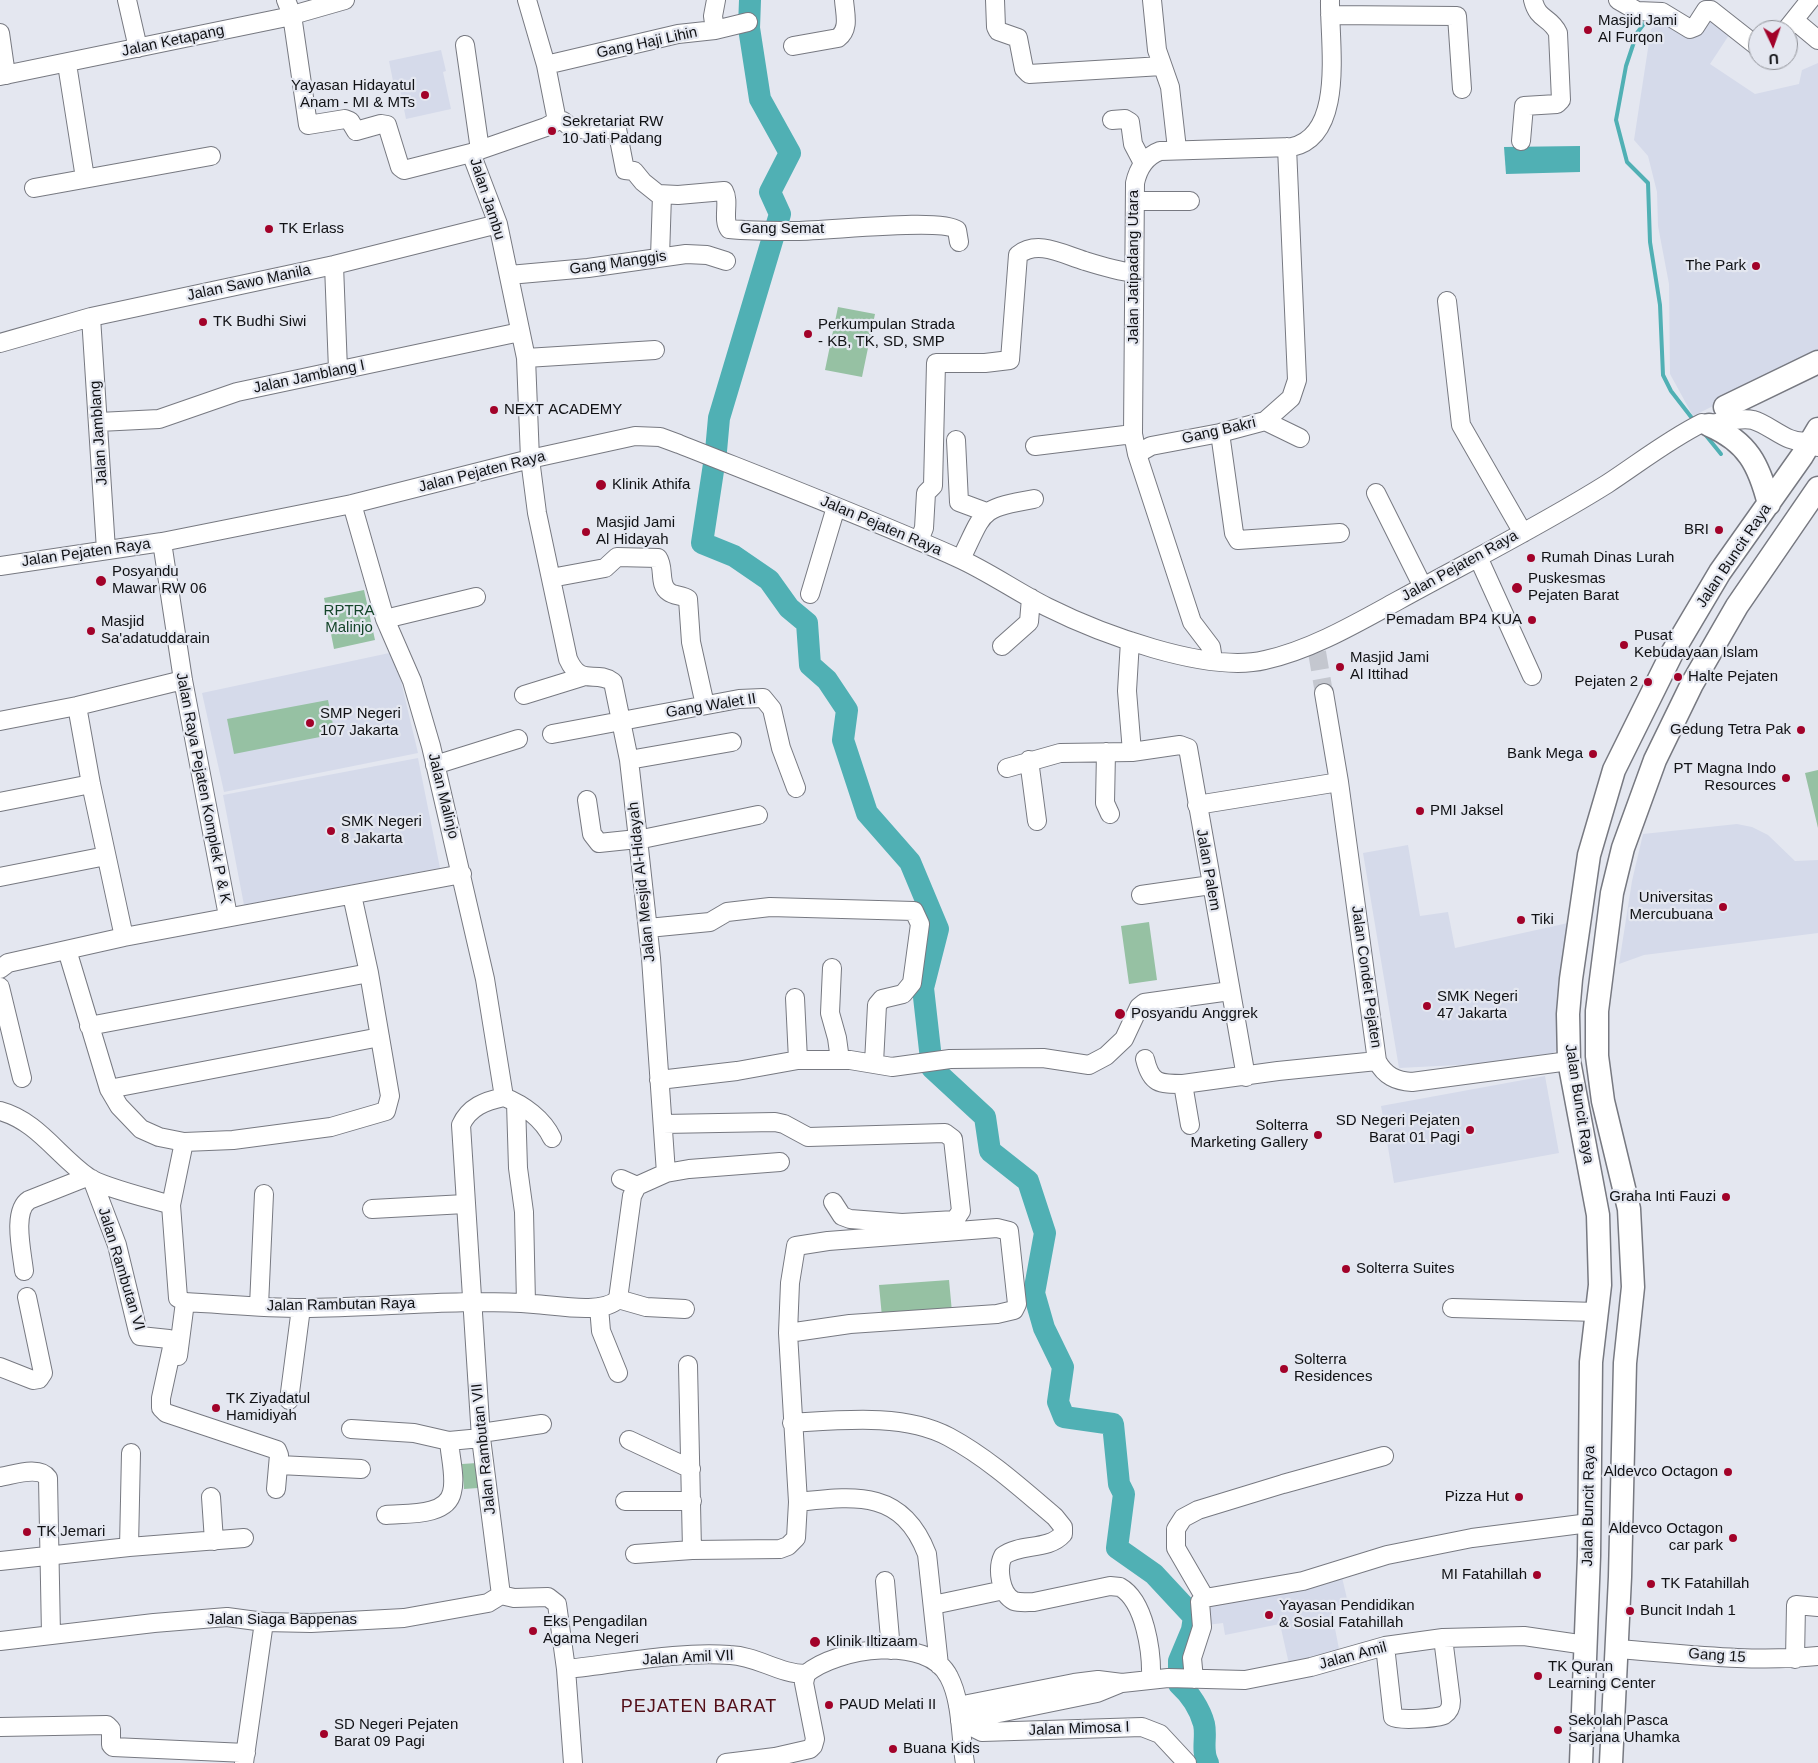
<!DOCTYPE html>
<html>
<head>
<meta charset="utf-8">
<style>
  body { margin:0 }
  #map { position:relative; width:1818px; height:1763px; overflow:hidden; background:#e4e7f0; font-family:Arial,sans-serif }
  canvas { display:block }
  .north { position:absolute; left:1748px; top:20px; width:50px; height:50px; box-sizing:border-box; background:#e4e7f0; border:1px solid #909298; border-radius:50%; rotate:177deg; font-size:14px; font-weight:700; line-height:20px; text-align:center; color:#111215 }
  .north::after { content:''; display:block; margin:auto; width:18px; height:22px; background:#a20229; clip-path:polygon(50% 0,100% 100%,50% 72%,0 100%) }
</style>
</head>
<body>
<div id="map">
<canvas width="1818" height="1763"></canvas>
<div class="north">U</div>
</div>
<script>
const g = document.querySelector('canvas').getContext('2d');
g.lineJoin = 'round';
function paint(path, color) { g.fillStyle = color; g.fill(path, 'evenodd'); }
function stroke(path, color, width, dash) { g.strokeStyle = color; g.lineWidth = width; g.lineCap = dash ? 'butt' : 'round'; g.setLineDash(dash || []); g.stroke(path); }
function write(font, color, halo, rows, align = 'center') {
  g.font = font + ' Arial,sans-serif'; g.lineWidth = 4.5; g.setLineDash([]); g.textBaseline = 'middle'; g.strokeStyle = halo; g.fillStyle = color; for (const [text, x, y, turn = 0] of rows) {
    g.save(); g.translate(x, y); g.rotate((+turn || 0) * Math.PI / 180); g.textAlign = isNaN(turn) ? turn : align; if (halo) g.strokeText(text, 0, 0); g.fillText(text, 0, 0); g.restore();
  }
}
paint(new Path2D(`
  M 1708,12 L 1733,29 L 1710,64 L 1755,94 L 1799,84 L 1802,70 L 1818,63 L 1818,354 L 1693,416 L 1670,374 L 1669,284 L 1658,226 L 1657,192 L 1648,156 L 1634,140 L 1651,29 L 1667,20 L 1686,31 Z
  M 441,50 L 446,71 L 443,72 L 451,109 L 406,119 L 398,80 L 393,81 L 389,61 Z
  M 394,652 L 418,753 L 224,792 L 202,693 Z
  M 418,758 L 440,868 L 244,905 L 223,795 Z
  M 1737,824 L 1752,827 L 1768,835 L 1795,861 L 1818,860 L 1818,933 L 1644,955 L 1619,964 L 1632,881 L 1643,834 Z
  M 1408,845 L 1420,916 L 1448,912 L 1455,948 L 1568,923 L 1558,1049 L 1549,1056 L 1477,1064 L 1399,1068 L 1363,853 Z
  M 1545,1076 L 1559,1153 L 1394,1183 L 1381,1106 Z
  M 1341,1573 L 1348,1603 L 1331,1608 L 1339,1649 L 1289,1664 L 1280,1624 L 1225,1635 L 1223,1623 L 1207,1625 L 1202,1602 Z`), '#d5daea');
paint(new Path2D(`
  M 838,307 L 875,314 L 862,377 L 825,370 Z
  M 364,590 L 375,640 L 334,649 L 324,598 Z
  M 328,700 L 335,734 L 234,754 L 227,719 Z
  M 1818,770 L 1818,828 L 1805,773 Z
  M 1149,922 L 1157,980 L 1129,984 L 1121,926 Z
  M 949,1280 L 952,1312 L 882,1317 L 879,1285 Z
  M 477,1463 L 478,1488 L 464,1489 L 462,1464 Z`), '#96c1a3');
paint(new Path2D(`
  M 1580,146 L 1580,172 L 1506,174 L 1504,147 Z`), '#50b0b4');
stroke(new Path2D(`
  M 1649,17 L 1637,33 L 1626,66 L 1616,120 L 1627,162 L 1648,183 L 1650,242 L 1660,305 L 1663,375 L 1671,391 L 1695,422
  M 1704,433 L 1721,454`), '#50b0b4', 4);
stroke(new Path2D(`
  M 750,0 L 749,28 L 760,99 L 790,153 L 770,192 L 780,214 L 719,418 L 716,451 L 702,543 L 734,556 L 769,580 L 789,608 L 807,623 L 810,665 L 827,680 L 847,710 L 843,740 L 867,813 L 910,862 L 938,929 L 923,988 L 932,1068 L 985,1117 L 990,1151 L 1028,1181 L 1045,1233 L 1034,1293 L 1044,1328 L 1063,1367 L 1058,1402 L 1064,1417 L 1113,1424 L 1119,1484 L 1124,1494 L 1117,1548 L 1154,1574 L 1194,1617 L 1192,1630 L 1179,1661 L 1179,1684 C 1190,1694 1200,1709 1204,1724 C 1207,1737 1201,1751 1208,1763`), '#50b0b4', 22);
stroke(new Path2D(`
  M 1317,652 L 1324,693`), '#c4c7cf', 18, [18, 9]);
const minor = new Path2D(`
  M 127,0 L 138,48
  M 286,0 L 292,15 L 308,125 L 345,119 L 350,121 L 356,131 L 381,124 L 387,125 L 400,167 L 404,170 L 471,153
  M 527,0 L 546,65 L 557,121 L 546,127 L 471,153 L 498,224 L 526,358 L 530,459 L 537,513 L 568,659 C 581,688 595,669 613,682 L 629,760 L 638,839 L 651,958 L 666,1173
  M 995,0 L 996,27 L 998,31 L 1018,38 L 1024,69 L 1029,74 L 1162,66
  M 1152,0 L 1157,50 L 1170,87 L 1177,149
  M 1618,0 L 1637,11 L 1662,12 L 1690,29 L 1695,27 L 1706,10 L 1711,10 L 1758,47
  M 1330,15 L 1457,16 L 1462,89
  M 1794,20 L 1810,0
  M 715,30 L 713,16 L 716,0
  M 1786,30 L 1794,20 L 1818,40
  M 0,33 L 6,75
  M 465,45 L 480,150
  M 793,46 L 838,38 C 850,29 845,14 844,0
  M 67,64 L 85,178
  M 546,65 L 678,34 L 715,30 L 748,22
  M 0,76 L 282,18 L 345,0
  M 1112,120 L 1125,119 L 1130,122 L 1133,144 L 1143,163
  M 557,121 L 563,121 L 573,129 L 617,129 L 625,170 L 634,171 L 643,182 L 658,194 L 678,195 L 724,191 C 730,202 722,219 729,229 C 750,231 773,231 794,231 C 822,232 940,217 957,230 L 959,242
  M 1521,141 L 1524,106 L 1557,104 L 1561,100 L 1558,33 C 1550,16 1538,21 1533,0
  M 34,188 L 211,156
  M 1135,201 L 1190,201
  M 660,257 L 662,195
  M 334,265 L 338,370
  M 509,275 L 588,268 L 686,254 L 707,255 L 726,261
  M 1447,301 L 1461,425 L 1523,533
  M 91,317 L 106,550
  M 0,343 L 91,317 L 334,265 L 498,224
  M 526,358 L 655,350
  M 1265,421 L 1291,398 L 1297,380 L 1287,147
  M 99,422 L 159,419 L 237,392 L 520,332
  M 1220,433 L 1234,533 L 1238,540 L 1340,533
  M 956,440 L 959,502 L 986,512
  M 1035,446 L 1133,434
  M 1137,454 L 1151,446 L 1220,433 L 1265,421 L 1300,438
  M 1376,493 L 1423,587
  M 352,504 L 385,619 L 412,681 L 431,746 L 485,979 L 504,1097
  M 919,541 L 924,528 L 926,493 L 933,486 L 936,363 L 985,363 L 1010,360 L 1018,255 C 1038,239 1064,255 1085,261 C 1101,266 1117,271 1134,273
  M 162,542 L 183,680 L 228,916
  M 1478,557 L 1532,676
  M 961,559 C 985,510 978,509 1034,499
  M 0,566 L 162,542 L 352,504 L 530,459 L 635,436 L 660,437 L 679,444 C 772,481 866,517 958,558 C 989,572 1017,592 1047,607 C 1099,633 1207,674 1265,660 C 1311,650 1357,623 1399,600 C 1468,562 1540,526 1607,484 C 1639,463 1668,440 1702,423 C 1715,427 1735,416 1753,420 C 1771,425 1788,445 1807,441 L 1818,447
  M 551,578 L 605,568 L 617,557 L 658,558 C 665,568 658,585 669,592 C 674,596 682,595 688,599 L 691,642 L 705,705
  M 810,594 L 836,507
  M 385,619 L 476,597
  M 1130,641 L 1127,691 L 1132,752
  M 1002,646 L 1029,622 L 1031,598
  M 1213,660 L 1211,647 L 1192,622 L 1137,454 L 1133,434 L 1135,183 C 1138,169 1146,156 1160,151 L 1292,147 C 1346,135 1329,42 1330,0
  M 1324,693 L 1339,782 L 1377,1061 C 1385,1076 1396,1081 1412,1082 L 1569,1061
  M 524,695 L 582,677
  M 77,706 L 91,784 L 124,937
  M 0,721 L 77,706 L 183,680
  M 552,734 L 739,699 L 763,698 L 772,709 L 781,748 L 796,788
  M 1106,752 L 1105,803 L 1110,814
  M 629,760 L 732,742
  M 1029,760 L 1037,821
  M 435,765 L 518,739
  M 1007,768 L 1060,753 L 1132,752 L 1180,745 L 1188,748 L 1246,1077
  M 587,800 L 592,834 L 599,843 L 647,838 L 758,815
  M 0,802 L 91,784
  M 1197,805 L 1339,782
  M 0,877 L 106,856
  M 1141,895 L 1211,885
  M 648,928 L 710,922 L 727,912 L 770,907 L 914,911 L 920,924 L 912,983 L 903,994 L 882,999 L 877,1005 L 874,1063
  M 67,950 L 109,1089 L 119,1106 L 141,1129 L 159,1137 L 184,1142 L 233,1140 L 331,1127 L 386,1111 L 390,1096 L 369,973 L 352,895
  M 832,968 L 830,1013 L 837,1038 L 840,1060
  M 0,969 L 8,963 L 124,937 L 462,874
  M 0,987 L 22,1078
  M 795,998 L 798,1060
  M 89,1026 L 369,973
  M 1145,1059 C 1151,1084 1159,1084 1183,1084 L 1190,1125
  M 659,1080 L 737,1071 L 798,1060 L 850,1060 L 892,1067 L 950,1059 L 1043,1058 L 1089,1065 L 1106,1056 L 1124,1039 L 1139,1007 L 1144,1003 L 1230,991
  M 1183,1084 L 1278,1071 L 1377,1061
  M 109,1089 L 380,1037
  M 516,1103 L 518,1168 L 524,1212 L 526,1303
  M 0,1111 C 37,1121 57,1155 88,1177 C 101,1187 152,1199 171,1205
  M 663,1124 L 775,1122 L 784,1124 L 808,1137 L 945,1133 L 953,1139 L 961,1211 L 955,1220 L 902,1223 L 850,1219 L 842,1216 L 833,1202
  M 184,1142 L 171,1205 L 178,1298 L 185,1302 C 224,1304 263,1308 302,1308 C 379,1308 457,1298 534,1304 C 555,1305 603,1315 618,1299 L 632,1196 L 637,1186 L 666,1173 L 689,1169 L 780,1162
  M 92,1179 L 117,1245 L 138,1332 L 140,1336 L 169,1339 L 173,1343 L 161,1398 L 161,1408 L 166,1413 L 277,1450 L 279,1455 L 276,1489
  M 621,1179 L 637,1186
  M 372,1209 L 465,1204
  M 24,1271 C 22,1252 12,1211 29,1200 L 87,1177
  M 618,1299 L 646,1307 L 685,1309
  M 259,1306 L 264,1194
  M 599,1307 L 601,1331 L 618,1373
  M 1452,1308 L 1597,1312
  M 178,1356 L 185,1302
  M 688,1365 L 692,1550
  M 0,1367 L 33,1380 L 39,1379 L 43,1373 L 27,1297
  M 289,1400 L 301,1308
  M 792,1423 C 841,1420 905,1413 949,1437 C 988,1458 1022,1489 1055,1517 L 1063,1527 L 1063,1534 C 1048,1551 1020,1543 1003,1556 C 997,1568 1000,1594 1014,1601 C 1020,1603 1027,1602 1034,1602 L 1110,1586 L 1120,1587 C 1145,1601 1152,1652 1151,1679
  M 351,1429 L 414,1433 L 449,1441 L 481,1438
  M 481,1433 L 542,1424
  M 629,1440 L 691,1469
  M 279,1465 L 361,1469
  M 0,1477 C 13,1475 39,1465 48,1478 L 51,1635
  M 211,1497 L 214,1541
  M 625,1501 L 692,1501
  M 798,1502 C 855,1496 902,1489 927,1554 L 939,1665
  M 386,1515 C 405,1513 447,1517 452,1492 C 456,1478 450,1456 449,1441
  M 129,1547 L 131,1453
  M 635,1554 L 692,1550 L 780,1549 L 788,1546 L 796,1538 L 798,1502 L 788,1333 L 790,1283 L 796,1246 L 828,1241 L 997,1228 L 1009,1231 L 1017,1304 L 1014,1310 L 997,1314 L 850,1324 L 788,1333
  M 0,1561 L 129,1547 L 244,1538
  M 885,1581 L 891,1650
  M 501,1595 L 481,1438 L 461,1125 C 469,1107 485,1101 504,1097 C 524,1105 543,1119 552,1138
  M 501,1595 L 514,1598 L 548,1597 L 557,1604 L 566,1669 L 573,1763
  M 1205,1598 L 1176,1548 L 1176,1529 L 1183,1518 L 1198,1510 L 1283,1484 L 1384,1456
  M 933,1605 L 1004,1590
  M 0,1641 L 154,1623 L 227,1617 L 264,1622 L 311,1623 L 404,1618 L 488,1603 L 501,1595
  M 1385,1646 L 1393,1717 C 1399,1721 1438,1718 1444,1715 C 1450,1711 1451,1707 1451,1701 L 1443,1638
  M 1617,1649 C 1684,1654 1751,1663 1818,1656
  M 1795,1659 L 1796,1605 L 1818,1607
  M 566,1669 C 619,1664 676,1651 730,1655 C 757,1656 779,1674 806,1674
  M 1194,1679 L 1192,1658 L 1202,1627 L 1200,1602 L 1205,1598 L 1303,1581 L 1387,1555 L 1472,1538 L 1589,1523
  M 958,1706 L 1074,1683 L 1098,1680 L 1122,1683 L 1168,1678 L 1245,1680 L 1311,1667 L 1385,1646 L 1443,1638 L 1524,1636 L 1586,1645
  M 960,1721 L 982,1732 L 1142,1727 L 1160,1734 L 1187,1763
  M 960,1721 L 1097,1693 L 1119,1684
  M 0,1727 L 107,1725 L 111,1729 L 111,1745 L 113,1747 L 246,1753
  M 244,1763 L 264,1622
  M 726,1763 L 775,1757 L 810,1749 L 813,1746 L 815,1739 L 804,1683 L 806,1674 C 836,1648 928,1634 949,1677 C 962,1702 960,1735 965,1763`);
const major = new Path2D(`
  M 1725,407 L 1818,362
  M 1709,425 C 1748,442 1759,465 1769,504
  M 1581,1763 L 1589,1556 L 1591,1362 L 1600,1285 L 1598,1215 L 1569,1061 L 1568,1014 L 1571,979 L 1589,855 L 1614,770 L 1672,653 L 1720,572 L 1802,456 L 1818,429
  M 1611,1763 L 1620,1577 L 1625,1363 L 1633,1287 L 1629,1209 L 1603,1101 L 1597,1056 L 1597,1011 L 1612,893 L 1623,848 L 1655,760 L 1692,684 L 1737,606 L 1818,488`);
stroke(minor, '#777981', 20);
stroke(major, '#777981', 25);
stroke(minor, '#fff', 18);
stroke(major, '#fff', 22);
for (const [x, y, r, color] of [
  [1588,30,5,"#a20229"],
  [425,95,5,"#a20229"],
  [552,131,5,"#a20229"],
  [269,229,5,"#a20229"],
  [1756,266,5,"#a20229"],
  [203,322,5,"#a20229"],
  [808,334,5,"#a20229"],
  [494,410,5,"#a20229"],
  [601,485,6,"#a20229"],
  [1719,530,5,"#a20229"],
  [586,532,5,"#a20229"],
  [1531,558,5,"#a20229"],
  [101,581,6,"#a20229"],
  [1517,588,6,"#a20229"],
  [1532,620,5,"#a20229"],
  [91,631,5,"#a20229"],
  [1624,645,5,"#a20229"],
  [1340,667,5,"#a20229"],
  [1678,677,5,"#a20229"],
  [1648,682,5,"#a20229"],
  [310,723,5,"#a20229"],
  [1801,730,5,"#a20229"],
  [1593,754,5,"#a20229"],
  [1786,778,5,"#a20229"],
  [1420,811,5,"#a20229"],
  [331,831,5,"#a20229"],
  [1723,907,5,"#a20229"],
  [1521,920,5,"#a20229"],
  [1427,1006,5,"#a20229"],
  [1120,1014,6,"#a20229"],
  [1470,1130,5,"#a20229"],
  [1318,1135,5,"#a20229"],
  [1726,1197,5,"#a20229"],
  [1346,1269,5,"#a20229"],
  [1284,1369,5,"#a20229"],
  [216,1408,5,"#a20229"],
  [1728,1472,5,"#a20229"],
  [1519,1497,5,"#a20229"],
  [27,1532,5,"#a20229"],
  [1733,1538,5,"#a20229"],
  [1537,1575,5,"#a20229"],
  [1651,1584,5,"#a20229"],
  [1630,1611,5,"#a20229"],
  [1269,1615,5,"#a20229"],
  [533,1631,5,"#a20229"],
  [815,1642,6,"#a20229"],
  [1538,1676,5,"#a20229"],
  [829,1705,5,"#a20229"],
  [1558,1730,5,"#a20229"],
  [324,1734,5,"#a20229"],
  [893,1749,5,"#a20229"]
]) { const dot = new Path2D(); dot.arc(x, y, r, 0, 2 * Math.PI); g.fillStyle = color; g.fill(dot); stroke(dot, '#e4e7f0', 2); }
write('15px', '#111215', '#e4e7f0', [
  ["Masjid Jami",1598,21],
  ["Al Furqon",1598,38],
  ["Yayasan Hidayatul",415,86,"right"],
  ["Anam - MI & MTs",415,103,"right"],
  ["Sekretariat RW",562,122],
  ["10 Jati Padang",562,139],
  ["TK Erlass",279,229],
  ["The Park",1746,266,"right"],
  ["TK Budhi Siwi",213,322],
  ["Perkumpulan Strada",818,325],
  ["- KB, TK, SD, SMP",818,342],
  ["NEXT ACADEMY",504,410],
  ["Klinik Athifa",612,485],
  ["Masjid Jami",596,523],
  ["Al Hidayah",596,540],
  ["BRI",1709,530,"right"],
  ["Rumah Dinas Lurah",1541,558],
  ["Posyandu",112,572],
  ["Mawar RW 06",112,589],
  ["Puskesmas",1528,579],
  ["Pejaten Barat",1528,596],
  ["Pemadam BP4 KUA",1522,620,"right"],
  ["Masjid",101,622],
  ["Sa'adatuddarain",101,639],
  ["Pusat",1634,636],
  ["Kebudayaan Islam",1634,653],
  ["Masjid Jami",1350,658],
  ["Al Ittihad",1350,675],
  ["Halte Pejaten",1688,677],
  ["Pejaten 2",1638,682,"right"],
  ["SMP Negeri",320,714],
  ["107 Jakarta",320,731],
  ["Gedung Tetra Pak",1791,730,"right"],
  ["Bank Mega",1583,754,"right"],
  ["PT Magna Indo",1776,769,"right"],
  ["Resources",1776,786,"right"],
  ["PMI Jaksel",1430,811],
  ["SMK Negeri",341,822],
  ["8 Jakarta",341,839],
  ["Universitas",1713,898,"right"],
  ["Mercubuana",1713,915,"right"],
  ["Tiki",1531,920],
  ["SMK Negeri",1437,997],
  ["47 Jakarta",1437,1014],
  ["Posyandu Anggrek",1131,1014],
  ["SD Negeri Pejaten",1460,1121,"right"],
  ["Barat 01 Pagi",1460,1138,"right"],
  ["Solterra",1308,1126,"right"],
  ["Marketing Gallery",1308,1143,"right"],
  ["Graha Inti Fauzi",1716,1197,"right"],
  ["Solterra Suites",1356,1269],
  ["Solterra",1294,1360],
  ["Residences",1294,1377],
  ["TK Ziyadatul",226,1399],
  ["Hamidiyah",226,1416],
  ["Aldevco Octagon",1718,1472,"right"],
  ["Pizza Hut",1509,1497,"right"],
  ["Aldevco Octagon",1723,1529,"right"],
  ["car park",1723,1546,"right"],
  ["TK Jemari",37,1532],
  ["MI Fatahillah",1527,1575,"right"],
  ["TK Fatahillah",1661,1584],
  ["Yayasan Pendidikan",1279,1606],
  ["& Sosial Fatahillah",1279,1623],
  ["Buncit Indah 1",1640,1611],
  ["Eks Pengadilan",543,1622],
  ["Agama Negeri",543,1639],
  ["Klinik Iltizaam",826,1642],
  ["TK Quran",1548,1667],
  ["Learning Center",1548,1684],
  ["PAUD Melati II",839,1705],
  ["Sekolah Pasca",1568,1721],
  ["Sarjana Uhamka",1568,1738],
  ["SD Negeri Pejaten",334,1725],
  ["Barat 09 Pagi",334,1742],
  ["Buana Kids",903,1749]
], 'left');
write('15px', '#111215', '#e4e7f0', [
  ["Jalan Ketapang",173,41,-12],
  ["Gang Haji Lihin",647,43,-12],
  ["Jalan Jambu",487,199,72],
  ["Gang Semat",782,229],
  ["Gang Manggis",618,263,-8],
  ["Jalan Jatipadang Utara",1134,267,-90],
  ["Jalan Sawo Manila",249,283,-12],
  ["Jalan Jamblang I",309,377,-12],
  ["Gang Bakri",1219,431,-13],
  ["Jalan Jamblang",99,433,-94],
  ["Jalan Pejaten Raya",482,472,-14],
  ["Jalan Pejaten Raya",881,526,23],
  ["Jalan Pejaten Raya",86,553,-8],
  ["Jalan Buncit Raya",1734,556,-56],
  ["Jalan Pejaten Raya",1460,566,-29],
  ["Gang Walet II",711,706,-9],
  ["Jalan Raya Pejaten Komplek P & K",203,788,79],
  ["Jalan Malinjo",443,796,76],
  ["Jalan Palem",1208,870,80],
  ["Jalan Mesjid Al-Hidayah",642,882,-96],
  ["Jalan Condet Pejaten",1366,977,82],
  ["Jalan Buncit Raya",1579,1104,81],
  ["Jalan Rambutan VI",121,1269,73],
  ["Jalan Rambutan Raya",341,1305,-1],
  ["Jalan Rambutan VII",484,1449,-96],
  ["Jalan Buncit Raya",1589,1506,-89],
  ["Jalan Siaga Bappenas",282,1620],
  ["Jalan Amil",1353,1656,-15],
  ["Gang 15",1717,1656,4],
  ["Jalan Amil VII",688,1658,-3],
  ["Jalan Mimosa I",1079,1729,-2]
]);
write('15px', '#134428', '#e4e7f0', [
  ["RPTRA",349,611],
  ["Malinjo",349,628]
]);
g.letterSpacing = '1px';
write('18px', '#530e17', '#e4e7f0', [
  ["PEJATEN BARAT",699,1707]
]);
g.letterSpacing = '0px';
</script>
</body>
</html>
